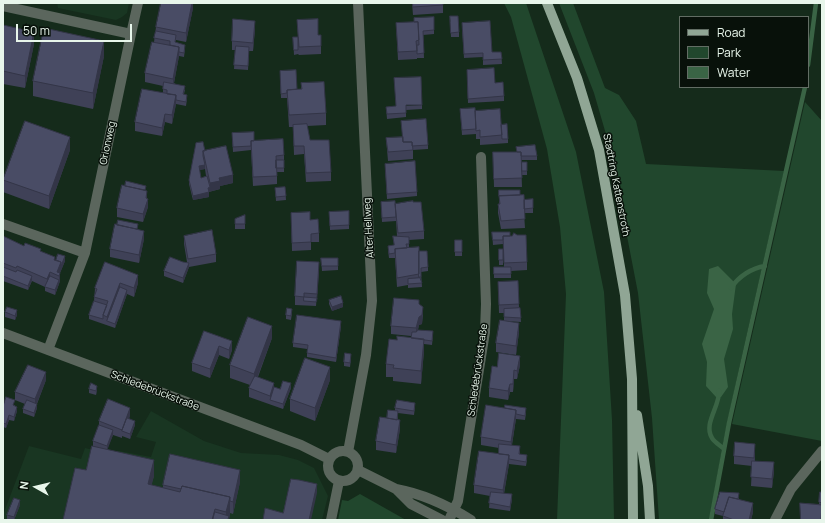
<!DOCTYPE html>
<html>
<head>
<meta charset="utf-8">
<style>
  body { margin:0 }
  #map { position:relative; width:825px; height:523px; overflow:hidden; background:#152b1b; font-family:Manrope,sans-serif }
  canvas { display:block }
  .frame { position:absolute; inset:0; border:4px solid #e8f6eb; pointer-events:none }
  .legend { position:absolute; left:679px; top:16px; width:130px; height:72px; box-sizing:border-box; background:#08110a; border:1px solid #626d64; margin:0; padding:5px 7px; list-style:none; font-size:12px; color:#e8f6eb }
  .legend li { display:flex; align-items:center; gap:8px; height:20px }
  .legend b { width:20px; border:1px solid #626d64 }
  .north { position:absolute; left:16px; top:467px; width:40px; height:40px; -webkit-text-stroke:3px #08110a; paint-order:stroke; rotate:278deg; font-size:11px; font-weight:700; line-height:16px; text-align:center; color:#e8f6eb }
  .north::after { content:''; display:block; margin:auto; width:14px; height:18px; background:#e8f6eb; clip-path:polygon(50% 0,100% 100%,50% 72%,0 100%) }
  .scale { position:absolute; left:16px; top:24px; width:116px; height:18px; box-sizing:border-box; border:2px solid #e8f6eb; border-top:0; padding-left:5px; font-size:12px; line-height:14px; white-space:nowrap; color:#e8f6eb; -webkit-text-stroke:3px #08110a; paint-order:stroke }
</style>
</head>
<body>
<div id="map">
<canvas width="825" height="523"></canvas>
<div class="frame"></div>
<ul class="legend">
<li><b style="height:5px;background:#90a695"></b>Road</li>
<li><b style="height:11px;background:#21472d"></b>Park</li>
<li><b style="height:11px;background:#3a6445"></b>Water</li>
</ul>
<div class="north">N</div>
<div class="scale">50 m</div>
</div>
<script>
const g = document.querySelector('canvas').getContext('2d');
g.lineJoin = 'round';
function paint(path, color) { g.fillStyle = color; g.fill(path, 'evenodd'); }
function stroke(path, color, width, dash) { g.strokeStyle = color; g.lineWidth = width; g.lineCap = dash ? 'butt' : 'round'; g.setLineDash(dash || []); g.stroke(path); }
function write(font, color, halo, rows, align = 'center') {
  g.font = font + ' Manrope,sans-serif'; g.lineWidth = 3; g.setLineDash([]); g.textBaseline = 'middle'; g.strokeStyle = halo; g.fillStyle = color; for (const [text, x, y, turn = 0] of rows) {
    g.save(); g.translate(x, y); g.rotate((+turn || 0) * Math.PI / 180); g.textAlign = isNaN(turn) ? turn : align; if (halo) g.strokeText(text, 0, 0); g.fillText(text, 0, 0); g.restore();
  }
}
paint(new Path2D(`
  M 57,3 L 129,3 L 127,13 L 122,17 L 116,20 L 58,8 Z
  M 151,411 L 204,441 L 241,453 L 279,455 L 298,460 L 314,468 L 328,496 L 322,520 L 3,520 L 3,515 L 29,446 L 81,459 L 85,448 L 111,454 L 119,451 L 151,457 L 156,442 L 136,437 Z`), '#193622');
paint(new Path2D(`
  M 504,3 L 526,3 L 576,152 L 604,292 L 612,420 L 614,520 L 557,520 L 566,294 L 560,227 L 547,149 L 511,17 Z
  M 559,3 L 573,3 L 605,88 L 619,95 L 636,121 L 646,164 L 784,171 C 765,256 745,340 727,424 C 720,456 716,488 709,520 L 659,520 L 652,418 L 638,293 L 610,148 L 594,93 Z
  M 805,102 L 822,121 L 822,441 L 732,424 Z
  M 360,494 L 406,520 L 338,520 L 342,500 L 348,501 Z`), '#21472d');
paint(new Path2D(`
  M 718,266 L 736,284 L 732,314 L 733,329 L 724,359 L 728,387 L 721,397 L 716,397 L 706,386 L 707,362 L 702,344 L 714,309 L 707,293 L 709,269 Z`), '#3a6445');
stroke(new Path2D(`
  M 808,65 L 816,3
  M 731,288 C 739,276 752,268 765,266
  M 719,391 C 720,406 703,424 712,438 C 714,442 721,446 724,449
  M 711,520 L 729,423 L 805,87`), '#3a6445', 4.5);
stroke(new Path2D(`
  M 3,6 L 131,34 L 85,253 L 48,350
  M 131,34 L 138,3
  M 3,224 L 85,253
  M 3,333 L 301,445 L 329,459
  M328 466a15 15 0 1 1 30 0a15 15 0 1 1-30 0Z
  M 348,452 L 366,355 L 372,301 L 358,3
  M 358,470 L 396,489 L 411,504 L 442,520
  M 396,489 C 424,494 447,505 471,520
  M 331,520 L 339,481
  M 449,520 L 458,501 L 485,332 L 486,304 L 481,157
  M 775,520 L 791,489 L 822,451`), '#5b665d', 10);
stroke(new Path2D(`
  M 547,3 L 577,78 L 599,150 L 625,295 L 632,379 L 633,520
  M 637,415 L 648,486 L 650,520`), '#90a695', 10);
paint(new Path2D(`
  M 193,3 L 193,8 L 186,42 L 176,40 L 175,42 L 185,49 L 184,57 L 179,56 L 174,83 L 185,90 L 184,94 L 187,99 L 186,106 L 176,104 L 172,124 L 165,122 L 162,136 L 135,131 L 135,122 L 163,93 L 163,86 L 145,82 L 145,73 L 154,42 L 156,27 Z
  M 412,3 L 443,3 L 443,13 L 413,15 Z
  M 434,17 L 434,34 L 423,35 L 424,58 L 417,58 L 417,59 L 398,60 L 396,23 L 414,22 Z
  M 297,20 L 318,35 L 321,46 L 321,54 L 299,55 L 298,54 L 294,55 L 293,37 L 298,37 Z
  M 450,21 L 459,32 L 459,37 L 451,37 Z
  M 3,25 L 34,44 L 25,88 L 3,84 Z
  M 462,27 L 492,52 L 501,52 L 502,64 L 483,65 L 483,57 L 464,58 Z
  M 255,29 L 253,51 L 249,51 L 248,70 L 234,69 L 235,50 L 232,50 L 232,41 Z
  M 104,56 L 93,109 L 33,96 L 33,81 Z
  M 467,70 L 495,83 L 504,96 L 504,101 L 468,103 Z
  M 280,75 L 297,89 L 301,89 L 301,83 L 326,113 L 326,125 L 307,126 L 310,140 L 331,172 L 331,181 L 306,182 L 304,154 L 294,155 L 293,127 L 289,127 L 287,98 L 281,98 Z
  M 422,105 L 422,109 L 406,110 L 406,117 L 387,119 L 386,107 Z
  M 460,109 L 475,111 L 501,125 L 508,139 L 508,143 L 480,145 L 480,139 L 476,139 L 476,134 L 462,135 Z
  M 232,133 L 254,141 L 284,155 L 284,172 L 277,172 L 277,184 L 253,186 L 251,150 L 233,152 Z
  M 386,138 L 428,145 L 428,149 L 413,150 L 413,159 L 388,161 Z
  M 196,143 L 205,151 L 233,183 L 220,186 L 220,189 L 209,192 L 209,197 L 193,200 L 189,184 L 189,180 ZM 205,169 L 206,176 L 201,178 L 199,170 Z
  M 70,150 L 49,209 L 3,192 L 3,180 Z
  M 493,152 L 537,156 L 537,160 L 521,160 L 522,187 L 494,187 Z
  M 522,162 L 527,162 L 527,175 L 522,175 Z
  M 385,164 L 417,192 L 417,196 L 387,199 Z
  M 285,187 L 286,200 L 276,201 L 275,188 Z
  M 499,190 L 520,195 L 524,200 L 533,199 L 533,213 L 524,213 L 525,228 L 501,229 L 498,213 L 498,204 L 499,204 Z
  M 146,191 L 148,207 L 143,222 L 117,217 L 117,208 Z
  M 381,202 L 395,209 L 413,202 L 424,231 L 424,239 L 409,240 L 409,248 L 419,251 L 428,267 L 428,271 L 421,272 L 422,287 L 408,288 L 408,285 L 397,287 L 395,258 L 389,258 L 388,250 L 388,246 L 394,245 L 397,236 L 396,220 L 396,221 L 382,222 Z
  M 349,211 L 349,229 L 330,230 L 329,212 Z
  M 291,213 L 319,233 L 319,242 L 311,242 L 311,250 L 292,251 Z
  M 245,215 L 245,229 L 235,229 L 235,219 Z
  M 138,229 L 144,239 L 139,263 L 110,257 L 110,249 Z
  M 492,232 L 510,236 L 527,262 L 527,270 L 511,271 L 511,278 L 494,278 L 494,267 L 504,267 L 503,244 L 493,245 Z
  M 3,236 L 24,246 L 41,252 L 55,260 L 65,261 L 60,273 L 60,281 L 55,295 L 45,291 L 45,287 L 32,281 L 28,290 L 3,281 Z
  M 184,236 L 216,254 L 216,262 L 189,267 L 183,283 L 164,276 L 164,271 L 183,262 L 187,262 L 184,244 Z
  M 455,240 L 462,240 L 462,256 L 455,256 Z
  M 499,249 L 503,260 L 503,265 L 499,265 Z
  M 321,258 L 338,258 L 338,270 L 322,271 Z
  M 105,262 L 138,283 L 134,297 L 127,294 L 115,328 L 89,319 L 89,315 L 94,301 L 95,288 Z
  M 319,270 L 316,306 L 295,305 L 295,296 Z
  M 518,281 L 519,308 L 520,308 L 521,322 L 504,321 L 504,313 L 499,313 L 498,282 Z
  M 329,300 L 343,307 L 332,311 L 329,304 Z
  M 419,304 L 423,315 L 422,324 L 419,325 L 418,330 L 433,335 L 432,345 L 424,344 L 424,351 L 421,384 L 393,381 L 393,377 L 386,377 L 386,364 L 397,340 L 411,338 L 411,336 L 391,334 L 391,326 Z
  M 5,312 L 17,315 L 15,320 L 5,317 Z
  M 292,313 L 291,320 L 286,319 L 286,315 Z
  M 341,326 L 336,362 L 307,357 L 307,349 L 293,347 L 293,343 Z
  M 204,331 L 232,350 L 229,359 L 219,355 L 210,378 L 192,371 L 192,363 Z
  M 519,332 L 516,355 L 496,352 L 496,343 Z
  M 272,338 L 258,377 L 274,387 L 280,389 L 291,388 L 283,409 L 249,397 L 249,388 L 250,385 L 230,378 L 230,365 Z
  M 351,359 L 350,367 L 344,366 L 344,362 Z
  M 520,365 L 517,379 L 514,379 L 513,392 L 510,392 L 508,400 L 489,397 L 489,388 L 497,367 Z
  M 46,380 L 37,404 L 37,408 L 34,417 L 23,413 L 23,409 L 25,404 L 15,400 L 15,392 Z
  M 330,380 L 315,421 L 290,411 L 290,399 Z
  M 89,389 L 97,390 L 96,395 L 89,393 Z
  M 15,405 L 15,406 L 17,411 L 14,421 L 9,420 L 6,428 L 3,427 L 3,407 Z
  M 486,405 L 526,413 L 525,420 L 516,419 L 512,445 L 520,451 L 520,454 L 527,460 L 526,466 L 509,464 L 504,494 L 512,499 L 510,511 L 489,508 L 490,496 L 474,493 L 474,485 L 499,454 L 499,448 L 481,445 L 481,437 Z
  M 415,407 L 414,415 L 398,413 L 398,420 L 400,429 L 396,453 L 376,450 L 376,441 L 387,418 L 395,411 L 395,408 Z
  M 130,416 L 129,418 L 135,425 L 130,439 L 122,436 L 122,438 L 113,435 L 107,449 L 154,476 L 151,485 L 163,488 L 163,485 L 240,482 L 233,514 L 230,513 L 229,519 L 63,520 L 86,470 L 96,447 L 93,446 L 93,441 L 99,425 L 99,421 Z
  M 755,453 L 755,461 L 774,471 L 772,488 L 751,486 L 752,466 L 734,464 L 734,456 Z
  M 820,492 L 822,492 L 821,519 L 822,520 L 801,520 L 800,503 L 819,504 Z
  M 739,498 L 739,499 L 753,512 L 751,520 L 723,520 L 723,516 L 715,514 L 715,509 Z
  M 20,505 L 14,520 L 10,520 L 7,519 L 7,515 Z`), '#3f4157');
paint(new Path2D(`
  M 192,3 L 193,3 L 193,8 L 186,42 L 186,33 Z
  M 255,21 L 255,29 L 253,51 L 253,43 Z
  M 34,32 L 34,44 L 25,88 L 25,76 Z
  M 104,41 L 104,56 L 93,109 L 93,93 Z
  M 179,47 L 179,56 L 173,88 L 173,79 Z
  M 176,95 L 176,104 L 172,124 L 172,115 Z
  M 165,114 L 165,122 L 162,136 L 162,128 Z
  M 70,137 L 70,150 L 49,209 L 49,196 Z
  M 205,165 L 205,169 L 199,170 L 199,166 Z
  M 233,175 L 233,183 L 220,186 L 220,189 L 208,192 L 208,188 L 210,187 L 210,183 L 219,178 Z
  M 147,191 L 147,199 L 148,199 L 148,207 L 143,222 L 143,214 Z
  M 209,192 L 209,197 L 193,200 L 193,196 Z
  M 144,231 L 144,239 L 139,263 L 139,255 Z
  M 65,256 L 65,261 L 60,273 L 60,281 L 59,284 L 59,276 L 57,272 L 61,262 Z
  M 319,262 L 319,270 L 317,303 L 317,294 Z
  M 189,263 L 189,267 L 183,283 L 183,278 Z
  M 50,272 L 50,280 L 47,288 L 47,279 Z
  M 138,275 L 138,283 L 134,297 L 134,288 Z
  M 32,276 L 32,280 L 28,290 L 28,286 Z
  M 59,280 L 59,284 L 55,295 L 55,290 Z
  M 120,283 L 120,291 L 107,321 L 107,317 Z
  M 127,290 L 127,294 L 115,328 L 115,324 Z
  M 343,303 L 343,307 L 332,311 L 332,307 Z
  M 423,307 L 422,324 L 419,325 L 416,337 L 416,328 L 419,317 Z
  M 17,310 L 17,315 L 15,320 L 15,316 Z
  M 341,321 L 341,326 L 336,362 L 336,358 Z
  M 519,323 L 519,332 L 516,355 L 516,346 Z
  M 272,326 L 272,338 L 254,386 L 254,374 Z
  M 424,339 L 424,351 L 421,384 L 421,371 Z
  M 232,341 L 232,350 L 229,359 L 229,350 Z
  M 219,346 L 219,355 L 210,378 L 210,369 Z
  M 520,356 L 520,365 L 517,379 L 517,371 Z
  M 330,367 L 330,380 L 315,421 L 315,408 Z
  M 514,370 L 514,379 L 513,392 L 513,384 Z
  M 46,372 L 46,380 L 35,408 L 35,399 Z
  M 274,383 L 274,391 L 270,400 L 270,396 Z
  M 291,383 L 291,388 L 283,409 L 283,404 Z
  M 510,384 L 510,392 L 508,400 L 508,391 Z
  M 97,386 L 97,390 L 96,395 L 96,391 Z
  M 37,404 L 37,408 L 34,417 L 34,413 Z
  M 17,407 L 17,411 L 14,421 L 14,417 Z
  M 130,408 L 130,416 L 124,432 L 122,431 L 122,438 L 122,430 Z
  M 516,410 L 516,418 L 511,450 L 511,442 Z
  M 9,415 L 9,420 L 6,428 L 6,424 Z
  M 400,420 L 400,429 L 396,453 L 396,445 Z
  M 135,421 L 135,425 L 130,439 L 130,434 Z
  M 113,430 L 113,435 L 107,451 L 107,446 Z
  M 755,444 L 755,453 L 754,466 L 754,458 Z
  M 509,455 L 509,464 L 503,498 L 503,490 Z
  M 154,460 L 154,476 L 148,500 L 148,484 Z
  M 774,462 L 774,471 L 772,488 L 772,479 Z
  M 240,470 L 240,482 L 233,514 L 233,502 Z
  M 317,484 L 317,493 L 311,520 L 309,520 Z
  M 512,494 L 512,499 L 510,511 L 510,507 Z
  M 230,497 L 230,513 L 229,520 L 226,520 L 226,512 Z
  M 20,500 L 20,505 L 14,520 L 14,517 Z
  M 753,503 L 753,512 L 751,520 L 749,520 Z`), '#333547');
const building = new Path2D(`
  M 161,3 L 192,3 L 186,33 L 156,27 Z
  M 413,3 L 443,3 L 443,5 L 413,7 Z
  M 450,16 L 458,16 L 459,32 L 451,33 Z
  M 434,17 L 434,30 L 423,31 L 424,53 L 417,54 L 417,45 L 419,45 L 418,22 L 414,22 L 414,18 Z
  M 233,19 L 255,21 L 253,43 L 232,41 Z
  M 318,19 L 318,35 L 321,35 L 321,46 L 299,47 L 297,20 Z
  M 490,21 L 492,52 L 501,52 L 502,59 L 483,60 L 483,53 L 464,54 L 462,23 Z
  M 418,22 L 419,40 L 416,41 L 417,51 L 398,52 L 396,23 Z
  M 3,25 L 34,32 L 25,76 L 3,71 Z
  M 44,28 L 104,41 L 93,93 L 33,81 Z
  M 156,31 L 176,35 L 175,42 L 185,45 L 184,53 L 179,52 L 179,47 L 170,45 L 170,41 L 154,38 Z
  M 293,37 L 298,37 L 298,50 L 294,50 Z
  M 152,42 L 179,47 L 173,79 L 145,73 Z
  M 236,46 L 249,47 L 248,66 L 234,65 Z
  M 494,68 L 495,83 L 503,82 L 504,96 L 468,99 L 467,70 Z
  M 296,70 L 297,89 L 287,90 L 287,93 L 281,94 L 280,71 Z
  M 421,77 L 422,105 L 406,105 L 406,113 L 387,114 L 386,107 L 396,106 L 394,78 Z
  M 164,82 L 185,86 L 183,94 L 187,95 L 186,102 L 176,100 L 176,95 L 167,94 L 167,90 L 163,89 Z
  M 324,82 L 326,113 L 289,115 L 287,90 L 302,89 L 301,83 Z
  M 142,89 L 176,95 L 172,115 L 165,114 L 162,128 L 135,122 Z
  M 475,108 L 476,129 L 462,130 L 460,109 Z
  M 500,109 L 502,135 L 480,137 L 480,130 L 476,131 L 475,111 Z
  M 426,119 L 428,145 L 412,146 L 412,142 L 403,142 L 401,121 Z
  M 25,121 L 70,137 L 49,196 L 3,180 Z
  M 307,124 L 310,140 L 329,140 L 331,172 L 306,173 L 304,146 L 294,146 L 293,125 Z
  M 507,124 L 508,139 L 502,139 L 501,125 Z
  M 254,132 L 254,141 L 251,141 L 251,146 L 233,147 L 232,133 Z
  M 403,137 L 403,142 L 412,142 L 413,150 L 388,152 L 386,138 Z
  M 283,139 L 284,155 L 276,156 L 277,176 L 253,177 L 251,141 Z
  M 203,142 L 205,151 L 203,151 L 203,156 L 205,165 L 199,166 L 201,178 L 207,176 L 210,187 L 208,188 L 209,192 L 193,196 L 189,180 L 196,143 Z
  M 535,145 L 537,156 L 521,156 L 521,152 L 517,152 L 516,147 Z
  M 226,146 L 233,175 L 219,178 L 220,181 L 210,183 L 203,151 Z
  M 493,152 L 521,152 L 522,178 L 494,179 Z
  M 276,160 L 284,160 L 284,168 L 276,168 Z
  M 415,161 L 417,192 L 387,194 L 385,164 Z
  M 522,162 L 527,162 L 527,171 L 522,171 Z
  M 126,181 L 146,186 L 145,190 L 125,186 Z
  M 122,185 L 147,191 L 146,198 L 148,199 L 143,214 L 117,208 Z
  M 285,187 L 286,196 L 276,197 L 275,188 Z
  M 499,190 L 520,190 L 520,195 L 499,196 Z
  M 524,195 L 525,219 L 501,221 L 498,204 L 500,204 L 499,196 Z
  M 533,199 L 533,208 L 524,209 L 524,200 Z
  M 395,201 L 396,217 L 382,218 L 381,202 Z
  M 413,201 L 413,202 L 421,202 L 424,231 L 398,233 L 395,204 Z
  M 349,211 L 349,225 L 330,226 L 329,212 Z
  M 310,212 L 310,220 L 318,219 L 319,233 L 311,234 L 311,242 L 292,243 L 291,213 Z
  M 245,215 L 245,224 L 235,224 L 235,219 Z
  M 118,220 L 138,224 L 137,229 L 117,225 Z
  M 115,224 L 144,231 L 139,255 L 110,249 Z
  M 212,230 L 216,254 L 188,259 L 184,236 Z
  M 492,232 L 510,232 L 510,236 L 503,236 L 503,240 L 493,240 Z
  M 514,233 L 517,235 L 526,235 L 527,262 L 504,263 L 503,236 L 512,236 Z
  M 3,236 L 24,246 L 25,243 L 41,249 L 40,251 L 55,257 L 54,260 L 61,262 L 57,272 L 60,273 L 59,276 L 50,272 L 47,279 L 17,266 L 16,268 L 3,263 Z
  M 393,236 L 409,237 L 409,244 L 406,244 L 407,248 L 395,249 L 395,253 L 389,254 L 388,246 L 394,245 Z
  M 455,240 L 462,240 L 462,252 L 455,252 Z
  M 419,247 L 419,274 L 397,278 L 395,249 Z
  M 499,249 L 503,249 L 503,260 L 499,260 Z
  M 419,251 L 427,251 L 428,267 L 421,268 L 421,277 L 419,277 Z
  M 58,254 L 65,256 L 61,266 L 61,262 L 56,260 Z
  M 170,257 L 183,262 L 189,263 L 183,278 L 164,271 Z
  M 321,258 L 338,258 L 338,266 L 322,266 Z
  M 297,261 L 319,262 L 317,294 L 304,293 L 304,297 L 295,296 Z
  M 105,262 L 138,275 L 134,288 L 120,283 L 107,317 L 103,315 L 108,301 L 94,297 L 97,289 L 95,288 Z
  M 3,267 L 16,272 L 17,270 L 32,276 L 28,286 L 3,276 Z
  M 494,267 L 511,267 L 511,274 L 494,274 Z
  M 50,276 L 59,280 L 55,290 L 45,287 Z
  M 420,278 L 422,283 L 408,284 L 408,279 Z
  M 518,281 L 519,304 L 499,305 L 498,282 Z
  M 120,287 L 127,290 L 115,324 L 107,321 Z
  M 341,296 L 343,303 L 332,307 L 329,300 Z
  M 304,297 L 317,298 L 316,302 L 304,301 Z
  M 394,298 L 419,300 L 419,304 L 423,307 L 422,315 L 419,317 L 416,328 L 391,326 Z
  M 94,301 L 107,305 L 103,315 L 103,319 L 89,315 Z
  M 7,307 L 17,310 L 15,316 L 5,312 Z
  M 287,308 L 292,309 L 291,316 L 286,315 Z
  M 520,308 L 521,318 L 504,317 L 504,309 Z
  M 297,315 L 341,321 L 336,358 L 307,353 L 308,345 L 293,343 Z
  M 248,317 L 272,326 L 254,374 L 230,365 Z
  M 500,320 L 519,323 L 516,346 L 496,343 Z
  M 418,330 L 433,331 L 432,341 L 411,338 L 412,332 L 416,332 Z
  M 204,331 L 232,341 L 229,350 L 219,346 L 210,369 L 192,363 Z
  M 397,336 L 424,339 L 421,371 L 393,368 L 394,365 L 386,364 L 389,339 L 397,340 Z
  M 345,353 L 351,354 L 350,363 L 344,362 Z
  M 499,353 L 520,356 L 517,371 L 514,370 L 513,384 L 510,384 L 508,391 L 489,388 L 492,366 L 497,367 Z
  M 305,358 L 330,367 L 315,408 L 290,399 Z
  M 28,365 L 46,372 L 35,399 L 15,392 Z
  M 255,376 L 274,383 L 270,396 L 249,388 Z
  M 283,381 L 291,383 L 283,404 L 270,400 L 274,387 L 280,389 Z
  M 91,383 L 97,386 L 96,391 L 89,389 Z
  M 6,397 L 15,400 L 13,405 L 17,407 L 14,417 L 9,415 L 6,424 L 3,423 L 3,407 Z
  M 108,399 L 130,408 L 122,430 L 99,421 Z
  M 27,400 L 37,404 L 34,413 L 23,409 Z
  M 397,400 L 415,403 L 414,411 L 395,408 Z
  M 486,405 L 516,410 L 511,442 L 481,437 Z
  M 505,405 L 526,408 L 525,416 L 516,414 L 516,410 L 505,408 Z
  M 388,410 L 398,411 L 397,420 L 387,418 Z
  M 380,417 L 400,420 L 396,445 L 376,441 Z
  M 127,418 L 135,421 L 130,434 L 122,431 Z
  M 99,425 L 113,430 L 107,446 L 93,441 Z
  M 735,442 L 755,444 L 754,458 L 734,456 Z
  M 499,444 L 520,446 L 519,454 L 527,455 L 526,462 L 509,459 L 509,455 L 499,454 Z
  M 92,446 L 154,460 L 148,484 L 180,492 L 182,486 L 230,497 L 226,512 L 215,509 L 212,520 L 63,520 L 75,468 L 86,470 Z
  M 479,451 L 509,455 L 503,490 L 474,485 Z
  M 170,454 L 240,470 L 233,502 L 230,501 L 230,497 L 182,486 L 181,489 L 163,485 Z
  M 752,461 L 774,462 L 772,479 L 751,477 Z
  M 291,479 L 299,480 L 317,484 L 309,520 L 263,520 L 265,508 L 283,513 Z
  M 491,492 L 512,494 L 510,507 L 489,503 Z
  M 720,492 L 739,493 L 738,499 L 729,497 L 724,512 L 715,509 Z
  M 820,492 L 822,492 L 822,503 L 819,502 Z
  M 729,497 L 753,503 L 749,520 L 734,520 L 723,516 Z
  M 14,498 L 20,500 L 14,517 L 7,515 Z
  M 800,503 L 822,505 L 821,520 L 801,520 Z
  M 215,512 L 229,516 L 228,519 L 233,520 L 213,520 Z`);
paint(building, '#494c65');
stroke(building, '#333547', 1);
write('10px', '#e8f6eb', '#08110a', [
  ["Orionweg",108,143,-78],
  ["Stadtring Kattenstroth",616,185,79],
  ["Alter Hellweg",369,228,-93],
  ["Schledebrückstraße",478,370,-82],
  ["Schledebrückstraße",155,391,21]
]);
</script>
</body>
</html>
